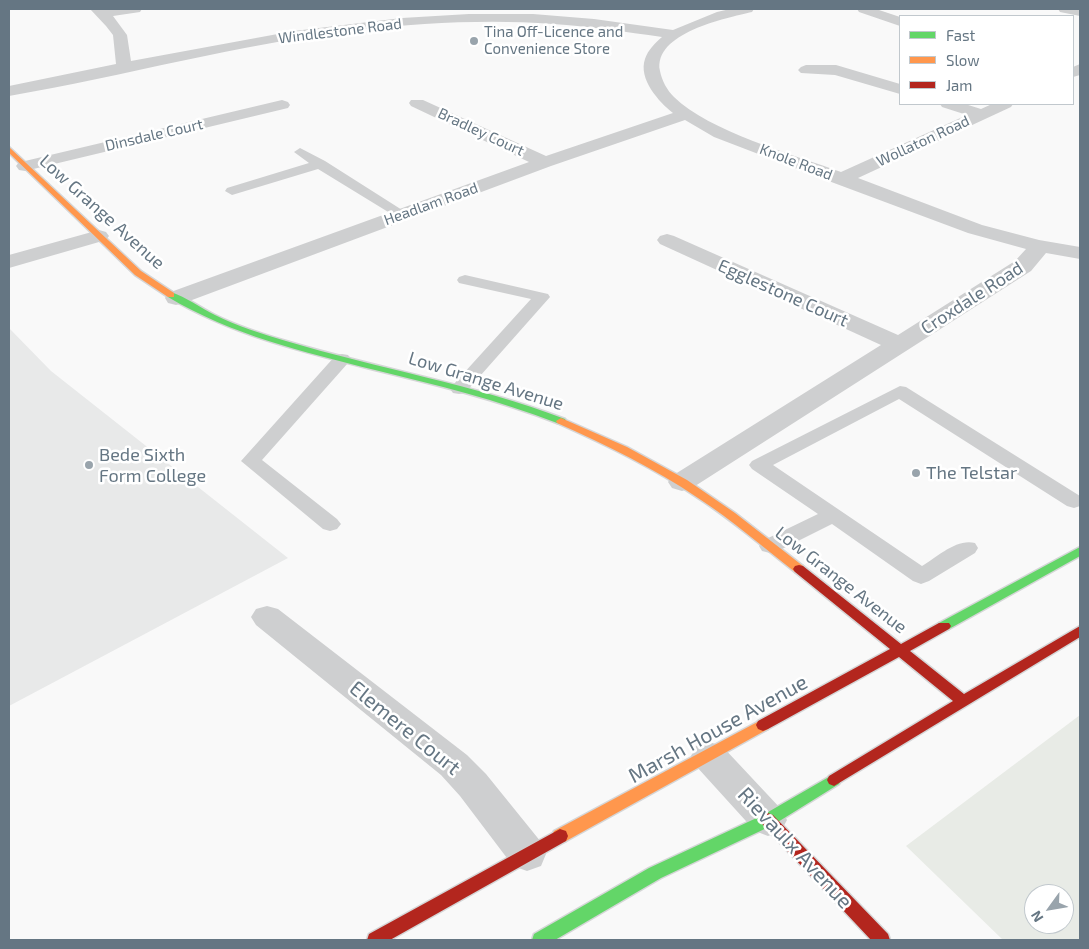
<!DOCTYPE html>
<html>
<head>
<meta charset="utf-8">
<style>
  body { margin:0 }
  #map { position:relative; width:1089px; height:949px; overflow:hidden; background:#f9f9f9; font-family:"Exo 2",sans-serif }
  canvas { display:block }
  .frame { position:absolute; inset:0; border:10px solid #657683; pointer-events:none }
  .legend { position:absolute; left:899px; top:15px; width:175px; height:90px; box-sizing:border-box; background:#fff; border:1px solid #c1c8cd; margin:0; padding:6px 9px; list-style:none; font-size:15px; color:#657683 }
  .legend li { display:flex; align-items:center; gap:10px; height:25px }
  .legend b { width:25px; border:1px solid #c1c8cd }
  .north { position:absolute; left:1024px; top:884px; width:50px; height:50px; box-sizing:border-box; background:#fff; border:1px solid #c1c8cd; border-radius:50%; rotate:238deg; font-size:14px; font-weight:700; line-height:20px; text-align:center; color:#657683 }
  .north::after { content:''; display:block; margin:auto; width:18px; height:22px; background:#99a4ac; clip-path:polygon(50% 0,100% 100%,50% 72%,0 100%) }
</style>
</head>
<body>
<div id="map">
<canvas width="1089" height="949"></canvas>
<div class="frame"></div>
<ul class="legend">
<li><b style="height:6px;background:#63d668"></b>Fast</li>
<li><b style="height:6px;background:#ff974d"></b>Slow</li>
<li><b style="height:6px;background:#b3261e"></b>Jam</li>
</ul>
<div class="north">N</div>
</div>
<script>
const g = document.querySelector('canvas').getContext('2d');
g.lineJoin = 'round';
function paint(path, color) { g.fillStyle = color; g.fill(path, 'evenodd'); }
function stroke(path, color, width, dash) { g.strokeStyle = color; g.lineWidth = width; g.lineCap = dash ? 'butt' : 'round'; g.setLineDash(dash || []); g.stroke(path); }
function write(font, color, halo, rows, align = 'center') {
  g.font = font + ' "Exo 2",sans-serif'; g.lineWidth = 5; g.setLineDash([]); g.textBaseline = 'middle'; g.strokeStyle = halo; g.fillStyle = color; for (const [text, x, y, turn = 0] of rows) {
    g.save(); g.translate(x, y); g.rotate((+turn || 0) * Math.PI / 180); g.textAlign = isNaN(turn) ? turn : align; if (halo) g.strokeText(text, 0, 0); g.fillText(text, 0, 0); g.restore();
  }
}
paint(new Path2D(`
  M 9,328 L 51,371 L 288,558 L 9,706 Z`), '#e8e9e9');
paint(new Path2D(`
  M 1080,715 L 1080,940 L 1003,940 L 906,846 ZM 1034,894 L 1064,894 L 1064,924 L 1034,924 Z`), '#e8ebe6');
const fast = new Path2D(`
  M 171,292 C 186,297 201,308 215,315 C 237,326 262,334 286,341 C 379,369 474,384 565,419 L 566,421 L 561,424 L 557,423 C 498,400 437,385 375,370 C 303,352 232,335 168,297 L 168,293 Z
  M 1080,547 L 1080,556 L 949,629 L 939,629 L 937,626 L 939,623 Z
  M 834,774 L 839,776 L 841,780 L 839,784 L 773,825 L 661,878 L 555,940 L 532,940 L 534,934 L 649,868 L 763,815 Z`);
const slow = new Path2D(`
  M 9,147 L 141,271 L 174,293 L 174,297 L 168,297 L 135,275 L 9,153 Z
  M 561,418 L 627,447 L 687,480 L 735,513 L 803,566 L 805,569 L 803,572 L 795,572 C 763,547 732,520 698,498 C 654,468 606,445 557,423 L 556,421 Z
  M 763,719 L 768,721 L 770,725 L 768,729 L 566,841 L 560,843 L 554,841 L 552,836 L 554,831 Z`);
const jam = new Path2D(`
  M 799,565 L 803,566 L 901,644 L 939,623 L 949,623 L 951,626 L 949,629 L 910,651 L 964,694 L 1080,626 L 1080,637 L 834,786 L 829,784 L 827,780 L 829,776 L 953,701 L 899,657 L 768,729 L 763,731 L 758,729 L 756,725 L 758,721 L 890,649 L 795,572 L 793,569 L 795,566 Z
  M 768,813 L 773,815 L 888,934 L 890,940 L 871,940 L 763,825 L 760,820 L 763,815 Z
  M 560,829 L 566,831 L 568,836 L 566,841 L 390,940 L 367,940 L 369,934 Z`);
stroke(fast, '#d5d6d7', 3);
stroke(slow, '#d5d6d7', 3);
stroke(jam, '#d5d6d7', 3);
paint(new Path2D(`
  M 300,148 L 325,161 L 410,215 L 408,218 L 398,218 L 318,169 L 232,195 L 225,191 L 227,188 L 309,163 L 294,152 Z
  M 465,275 L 548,294 L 550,297 L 465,393 L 459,394 L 453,393 L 450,389 L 453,385 L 531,299 L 459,283 L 457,280 L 459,277 Z
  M 342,354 L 348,355 L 351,359 L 348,363 L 262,460 L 337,519 L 341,524 L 337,529 L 330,531 L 323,529 L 241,461 L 336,355 Z
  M 900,386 L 906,387 L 1080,496 L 1080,506 L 1074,508 L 1067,506 L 899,399 L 773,465 L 922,566 C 937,557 957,538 975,543 L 978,548 L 975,553 L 929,581 L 921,584 L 913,581 L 832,524 L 778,551 L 770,553 L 762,551 L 759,546 L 762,541 L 818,514 L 752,469 L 749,465 L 752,461 Z`), '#cecfd0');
paint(new Path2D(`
  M 90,9 L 142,9 L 140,12 L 113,16 L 127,35 L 131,61 L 294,31 L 402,18 L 469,14 L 533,14 L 594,19 L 673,30 L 717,12 L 730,9 L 754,9 L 752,12 C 726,18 653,33 660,71 C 662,81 667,90 674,97 C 708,131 795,155 841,172 L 967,115 L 942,107 L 940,104 L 965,104 L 981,109 L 992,104 L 1013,104 L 1011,107 L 858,178 L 982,225 L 1039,240 L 1080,247 L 1080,259 L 1046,253 L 1031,271 L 692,488 L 682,491 L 672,488 L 668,482 L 672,476 L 881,345 L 660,244 L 657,240 L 660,236 L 667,234 L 674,236 L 898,335 L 1015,261 L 1026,249 L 968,233 L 834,183 L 714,137 L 685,120 L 551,166 L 184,303 L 176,305 L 168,303 L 165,298 L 168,293 L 529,162 L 411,106 L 409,103 L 411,100 L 423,100 L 546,156 L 673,113 C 659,102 638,79 645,59 C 648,50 655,43 662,37 C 626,32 589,26 553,24 C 488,19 422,23 357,30 C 239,44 125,76 9,96 L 9,86 L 116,64 L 113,35 L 106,26 Z
  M 857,9 L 876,9 L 900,17 L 900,26 L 859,12 Z
  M 1058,9 L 1080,9 L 1080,16 L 1060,12 Z
  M 1080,64 L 1080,75 L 1073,77 L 1073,67 Z
  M 806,65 L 836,65 L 900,84 L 900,94 L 835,75 L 801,73 L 798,70 L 801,67 Z
  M 282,100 L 288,102 L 290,105 L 288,108 L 25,171 L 19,170 L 16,166 L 19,162 L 25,161 Z
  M 99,230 L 106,232 L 109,236 L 106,240 L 9,268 L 9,255 Z
  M 267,606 L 278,609 L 467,755 L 486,774 L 541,842 L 546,854 L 541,866 L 527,871 L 513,866 L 460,796 L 441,775 L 256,625 L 251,617 L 256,609 Z
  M 709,742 L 722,746 L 781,809 L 787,820 L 781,831 L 768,836 L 755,831 L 696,766 L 691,756 L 696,746 Z`), '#cecfd0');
paint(fast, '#63d668');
paint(slow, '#ff974d');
paint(jam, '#b3261e');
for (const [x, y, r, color] of [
  [474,41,5,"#99a4ac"],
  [89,465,5,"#99a4ac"],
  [916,473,5,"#99a4ac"]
]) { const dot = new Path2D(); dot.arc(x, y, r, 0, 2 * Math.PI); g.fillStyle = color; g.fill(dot); stroke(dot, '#fff', 2); }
write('15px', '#657683', '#fff', [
  ["Windlestone Road",340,31,-7],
  ["Bradley Court",481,132,25],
  ["Dinsdale Court",154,135,-13],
  ["Wollaton Road",923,141,-25],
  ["Knole Road",796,162,21],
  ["Headlam Road",431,204,-20]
]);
write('15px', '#657683', '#fff', [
  ["Tina Off-Licence and",484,32],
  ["Convenience Store",484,49]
], 'left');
write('18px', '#657683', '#fff', [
  ["Low Grange Avenue",102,212,42],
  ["Egglestone Court",783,293,24],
  ["Croxdale Road",972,298,-33],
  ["Low Grange Avenue",486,381,17],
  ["Low Grange Avenue",841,580,38]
]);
write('18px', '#657683', '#fff', [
  ["Bede Sixth",99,455],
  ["Form College",99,476],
  ["The Telstar",926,473]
], 'left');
write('21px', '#657683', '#fff', [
  ["Elemere Court",405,728,39],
  ["Marsh House Avenue",718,729,-29],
  ["Rievaulx Avenue",795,848,47]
]);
</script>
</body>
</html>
